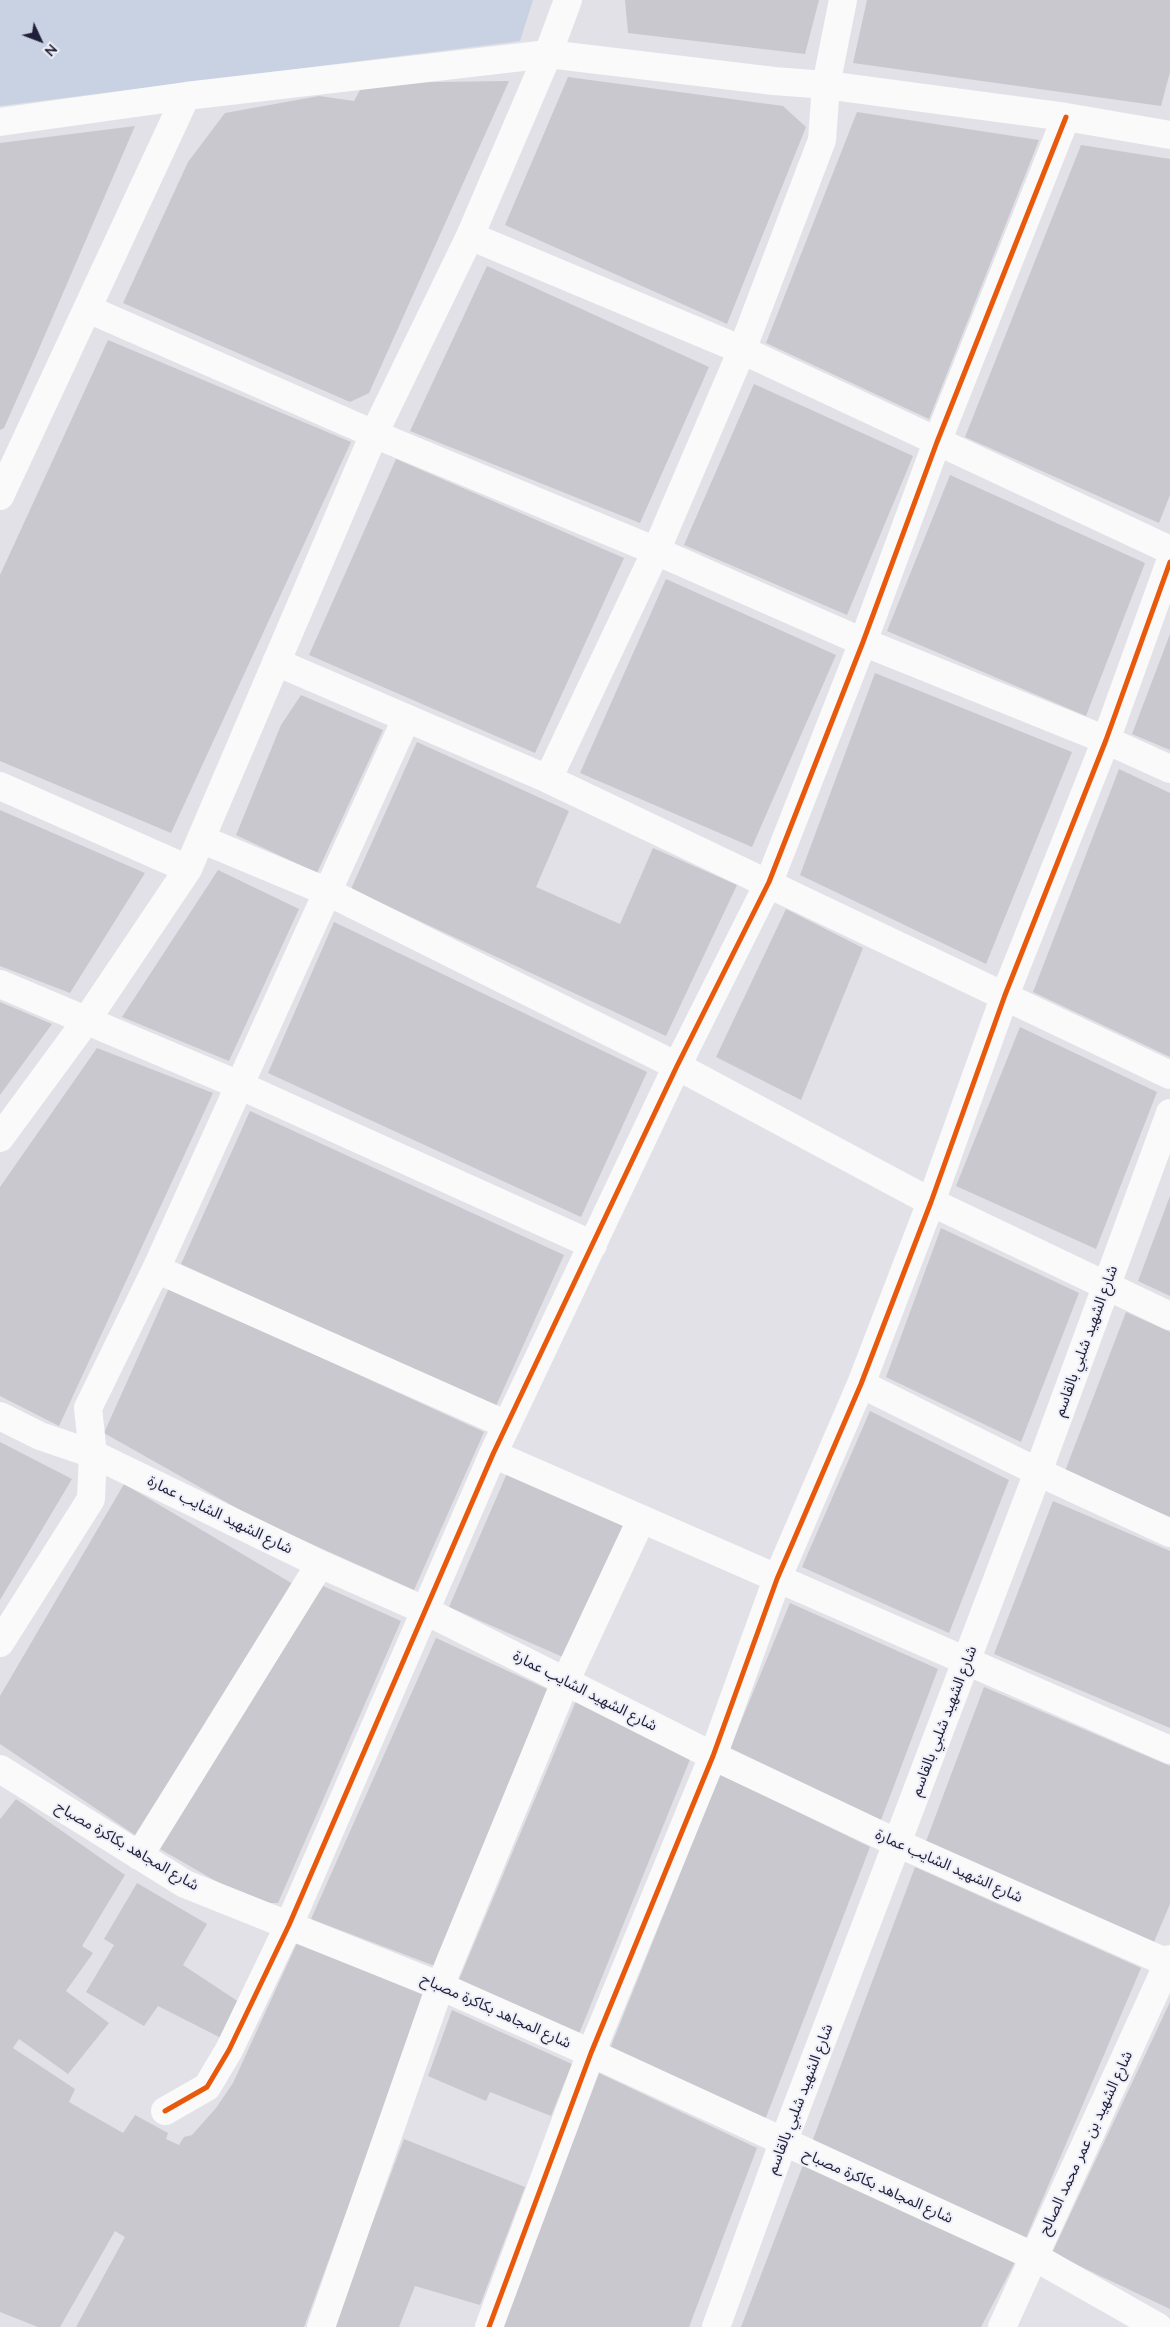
<!DOCTYPE html>
<html>
<head>
<meta charset="utf-8">
<style>
  body { margin:0 }
  #map { position:relative; width:1170px; height:2327px; overflow:hidden; background:#e1e1e7; font-family:Mulish,sans-serif }
  canvas { display:block }
  .north { position:absolute; left:15px; top:15px; width:50px; height:50px; -webkit-text-stroke:4px #eeeff7; paint-order:stroke; rotate:133deg; font-size:14px; font-weight:700; line-height:20px; text-align:center; color:#201f3a }
  .north::after { content:''; display:block; margin:auto; width:18px; height:22px; background:#201f3a; clip-path:polygon(50% 0,100% 100%,50% 72%,0 100%) }
</style>
</head>
<body>
<div id="map">
<canvas width="1170" height="2327"></canvas>
<div class="north">N</div>
</div>
<script>
const g = document.querySelector('canvas').getContext('2d');
g.lineJoin = 'round';
function paint(path, color) { g.fillStyle = color; g.fill(path, 'evenodd'); }
function stroke(path, color, width, dash) { g.strokeStyle = color; g.lineWidth = width; g.lineCap = dash ? 'butt' : 'round'; g.setLineDash(dash || []); g.stroke(path); }
function write(font, color, halo, rows, align = 'center') {
  g.font = font + ' Mulish,"Noto Sans Arabic",sans-serif'; g.lineWidth = 4; g.setLineDash([]); g.textBaseline = 'middle'; g.strokeStyle = halo; g.fillStyle = color; for (const [text, x, y, turn = 0] of rows) {
    g.save(); g.translate(x, y); g.rotate((+turn || 0) * Math.PI / 180); g.textAlign = isNaN(turn) ? turn : align; if (halo) g.strokeText(text, 0, 0); g.fillText(text, 0, 0); g.restore();
  }
}
paint(new Path2D(`
  M 0,0 L 533,0 L 520,41 L 0,106 Z`), '#c9d2e2');
paint(new Path2D(`
  M 625,0 L 819,0 L 805,54 L 628,33 Z
  M 867,0 L 1170,0 L 1170,72 L 1161,106 L 853,63 Z
  M 568,77 L 783,106 L 806,127 L 727,324 L 505,225 Z
  M 509,81 L 369,393 L 350,402 L 123,303 L 188,162 L 225,113 L 319,96 L 354,101 L 364,83 Z
  M 857,112 L 1039,140 L 929,419 L 766,343 Z
  M 135,126 L 35,358 L 4,428 L 0,430 L 0,143 Z
  M 1081,145 L 1170,159 L 1170,495 L 1159,523 L 965,437 Z
  M 487,266 L 709,367 L 640,523 L 410,431 Z
  M 108,340 L 351,442 L 171,833 L 0,761 L 0,575 Z
  M 754,384 L 913,456 L 847,615 L 684,545 Z
  M 396,459 L 624,558 L 535,753 L 309,655 Z
  M 950,475 L 1145,563 L 1086,716 L 887,631 Z
  M 666,579 L 836,655 L 752,847 L 580,773 Z
  M 1170,634 L 1170,750 L 1132,734 Z
  M 875,673 L 1072,752 L 986,964 L 800,875 Z
  M 301,695 L 383,730 L 317,873 L 236,835 L 281,725 Z
  M 417,742 L 569,811 L 536,887 L 620,924 L 653,848 L 737,885 L 666,1036 L 351,889 Z
  M 1119,769 L 1170,793 L 1170,1057 L 1033,992 Z
  M 0,810 L 145,873 L 70,993 L 0,966 Z
  M 218,870 L 299,909 L 229,1061 L 122,1017 Z
  M 786,909 L 863,948 L 801,1100 L 716,1057 Z
  M 334,922 L 647,1072 L 581,1217 L 268,1073 Z
  M 0,1002 L 52,1024 L 0,1095 Z
  M 1020,1027 L 1157,1092 L 1096,1249 L 956,1186 Z
  M 97,1048 L 213,1093 L 59,1426 L 0,1396 L 0,1187 Z
  M 250,1111 L 564,1255 L 495,1408 L 181,1264 Z
  M 1170,1196 L 1170,1296 L 1138,1281 Z
  M 941,1228 L 1079,1293 L 1021,1442 L 886,1377 Z
  M 169,1288 L 484,1432 L 414,1590 L 256,1519 L 104,1433 Z
  M 1126,1312 L 1170,1332 L 1170,1517 L 1065,1471 Z
  M 870,1411 L 1009,1480 L 949,1633 L 802,1567 Z
  M 0,1442 L 72,1479 L 0,1600 Z
  M 508,1471 L 627,1523 L 565,1658 L 449,1607 Z
  M 124,1484 L 293,1584 L 135,1835 L 0,1744 L 0,1696 Z
  M 1053,1501 L 1170,1551 L 1170,1728 L 994,1654 Z
  M 323,1586 L 401,1621 L 278,1903 L 254,1903 L 160,1849 Z
  M 790,1603 L 938,1669 L 881,1820 L 730,1748 Z
  M 436,1638 L 547,1689 L 435,1966 L 311,1919 Z
  M 984,1687 L 1170,1766 L 1170,1904 L 1154,1942 L 925,1844 Z
  M 576,1701 L 691,1757 L 579,2034 L 458,1982 Z
  M 720,1774 L 870,1847 L 765,2120 L 609,2051 Z
  M 16,1799 L 125,1875 L 82,1946 L 93,1953 L 66,1991 L 109,2023 L 68,2074 L 19,2039 L 13,2048 L 75,2089 L 69,2102 L 123,2133 L 135,2115 L 168,2133 L 166,2139 L 179,2145 L 184,2137 L 192,2135 L 216,2108 L 233,2083 L 297,1943 L 426,1996 L 304,2327 L 76,2327 L 125,2237 L 115,2231 L 60,2327 L 38,2327 L 0,2312 L 0,1819 Z
  M 915,1867 L 1141,1968 L 1025,2240 L 812,2142 Z
  M 137,1883 L 207,1924 L 183,1965 L 239,2002 L 221,2038 L 158,2006 L 144,2026 L 86,1992 L 114,1945 L 104,1939 Z
  M 1170,2002 L 1170,2309 L 1052,2253 Z
  M 452,2010 L 572,2064 L 551,2116 L 490,2092 L 486,2101 L 428,2076 Z
  M 599,2073 L 757,2148 L 689,2327 L 503,2327 Z
  M 404,2139 L 525,2187 L 480,2305 L 415,2286 L 399,2327 L 333,2327 Z
  M 803,2165 L 1015,2262 L 981,2327 L 741,2327 Z`), '#c8c8ce');
stroke(new Path2D(`
  M 0,122 L 186,96 L 548,54 L 774,81 L 826,85 L 1066,117 L 1170,135
  M 470,236 L 742,350 L 1170,550
  M 88,309 L 374,434 L 656,551 L 863,642 L 1106,740 L 1170,769
  M 0,496 L 186,96
  M 276,662 L 548,779 L 1170,1075
  M 548,779 L 656,551 L 742,350 L 822,140 L 826,85 L 843,0
  M 0,786 L 188,869
  M 201,839 L 328,892 L 677,1066 L 931,1202 L 1170,1316
  M 0,984 L 239,1085 L 593,1245
  M 0,1138 L 86,1021 L 188,869 L 374,434 L 470,236 L 548,54 L 568,0
  M 156,1269 L 507,1425
  M 861,1384 L 1038,1472 L 1170,1533
  M 0,1416 L 40,1436 L 93,1454 L 320,1564 L 424,1610 L 713,1756 L 897,1843 L 1170,1964
  M 493,1454 L 1170,1750
  M 0,1643 L 91,1499 L 93,1454 L 88,1408 L 156,1269 L 406,719
  M 0,1769 L 185,1884 L 440,1986 L 591,2053 L 1033,2256 L 1158,2327
  M 139,1856 L 320,1564
  M 165,2111 L 207,2087 L 229,2050 L 289,1925 L 493,1454 L 677,1066 L 769,882 L 863,642 L 937,442 L 1066,117
  M 321,2327 L 440,1986 L 566,1680 L 641,1520
  M 489,2327 L 591,2053 L 713,1756 L 777,1579 L 861,1384 L 931,1202 L 1005,995 L 1106,740 L 1170,562
  M 716,2327 L 783,2143 L 1038,1472 L 1170,1113
  M 1002,2327 L 1170,1959`), '#fafafb', 28);
stroke(new Path2D(`
  M 165,2111 L 207,2087 L 229,2050 L 289,1925 L 493,1454 L 677,1066 L 769,882 L 863,642 L 937,442 L 1066,117
  M 489,2327 L 591,2053 L 713,1756 L 777,1579 L 861,1384 L 931,1202 L 1005,995 L 1106,740 L 1170,562`), '#e8590c', 5);
write('15px', '#201f3a', '#eeeff7', [
  ["شارع الشهيد شلبي بالقاسم",1086,1341,-70],
  ["شارع الشهيد الشايب عمارة",220,1515,26],
  ["شارع الشهيد الشايب عمارة",585,1691,27],
  ["شارع الشهيد شلبي بالقاسم",944,1721,-69],
  ["شارع المجاهد بكاكرة مصباح",127,1846,30],
  ["شارع الشهيد الشايب عمارة",949,1866,24],
  ["شارع المجاهد بكاكرة مصباح",496,2011,24],
  ["شارع الشهيد شلبي بالقاسم",800,2099,-69],
  ["شارع الشهيد بن عمر محمد الصالح",1086,2143,-65],
  ["شارع المجاهد بكاكرة مصباح",878,2186,24]
]);
</script>
</body>
</html>
